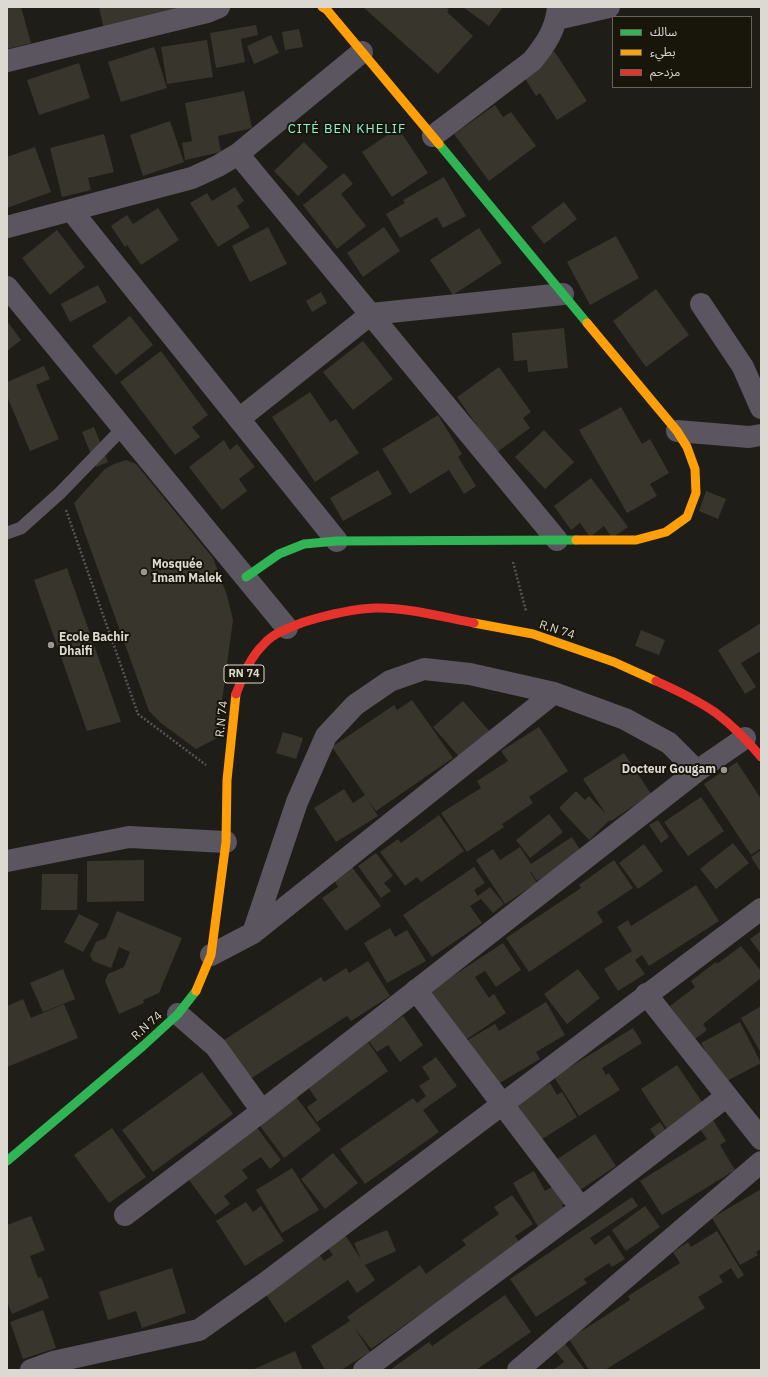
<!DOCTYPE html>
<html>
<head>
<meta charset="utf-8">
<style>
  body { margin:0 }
  #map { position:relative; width:768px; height:1377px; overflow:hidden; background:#1e1d17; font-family:"IBM Plex Sans","Noto Sans Arabic",sans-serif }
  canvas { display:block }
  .frame { position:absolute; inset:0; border:8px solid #dbd9d2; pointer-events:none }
  .legend { position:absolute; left:612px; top:16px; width:140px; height:72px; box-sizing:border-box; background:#18150b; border:1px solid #66635b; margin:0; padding:5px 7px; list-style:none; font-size:12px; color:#dbd9d2 }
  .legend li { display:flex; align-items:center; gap:8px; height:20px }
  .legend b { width:20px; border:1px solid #66635b }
</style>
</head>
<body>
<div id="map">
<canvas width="768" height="1377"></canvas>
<div class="frame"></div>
<ul class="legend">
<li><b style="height:5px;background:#30b455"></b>سالك</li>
<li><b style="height:5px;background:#ff9f0a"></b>بطيء</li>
<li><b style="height:5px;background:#e5322d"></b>مزدحم</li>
</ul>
</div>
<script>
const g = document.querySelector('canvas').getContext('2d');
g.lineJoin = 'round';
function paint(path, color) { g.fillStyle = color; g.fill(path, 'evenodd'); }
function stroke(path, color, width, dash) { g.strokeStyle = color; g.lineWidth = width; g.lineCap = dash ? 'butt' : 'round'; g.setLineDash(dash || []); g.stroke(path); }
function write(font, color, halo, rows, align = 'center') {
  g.font = font + ' "IBM Plex Sans",sans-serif'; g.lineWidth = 4; g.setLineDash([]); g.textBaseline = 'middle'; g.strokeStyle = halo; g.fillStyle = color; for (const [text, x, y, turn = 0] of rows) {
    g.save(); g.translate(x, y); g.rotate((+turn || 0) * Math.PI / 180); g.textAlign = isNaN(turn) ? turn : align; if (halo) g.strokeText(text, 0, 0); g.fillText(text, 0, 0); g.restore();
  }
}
paint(new Path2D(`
  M 7,7 L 21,7 L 31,43 L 7,49 Z
  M 99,7 L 199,7 L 104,30 Z
  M 363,7 L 446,7 L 449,10 L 447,12 L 473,36 L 438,74 Z
  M 463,7 L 503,7 L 489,26 Z
  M 256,25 L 258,35 L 241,39 L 245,62 L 216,68 L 210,33 Z
  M 299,29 L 303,47 L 285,50 L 282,32 Z
  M 271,35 L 279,53 L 254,64 L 247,46 Z
  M 207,40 L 213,77 L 167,84 L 161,47 Z
  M 154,47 L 167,88 L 121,102 L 108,62 Z
  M 554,51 L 587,101 L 557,120 L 540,93 L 536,96 L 521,72 Z
  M 79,63 L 90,98 L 39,115 L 27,80 Z
  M 244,91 L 252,128 L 218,136 L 221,152 L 185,160 L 182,143 L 192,141 L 185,103 Z
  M 495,105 L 503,117 L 511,112 L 536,146 L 489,181 L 454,134 Z
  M 170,121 L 184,162 L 143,176 L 130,135 Z
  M 398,128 L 428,173 L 392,197 L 362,152 Z
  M 104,134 L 114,172 L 88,178 L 91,190 L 62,197 L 50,148 Z
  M 304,142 L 328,167 L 298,196 L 274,171 Z
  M 35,147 L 51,192 L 7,208 L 7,157 Z
  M 344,173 L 353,184 L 341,194 L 366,226 L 337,249 L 303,205 Z
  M 444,177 L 466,216 L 443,228 L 437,217 L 400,238 L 386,214 L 405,203 L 403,200 Z
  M 235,187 L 244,201 L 237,206 L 250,227 L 218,247 L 190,203 L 207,193 L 212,201 Z
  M 564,202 L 577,219 L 544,244 L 531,227 Z
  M 158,208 L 179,240 L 141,265 L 127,245 L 125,247 L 111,226 L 127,215 L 133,224 Z
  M 268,227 L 287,264 L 250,282 L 232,246 Z
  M 384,227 L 400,251 L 363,277 L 347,253 Z
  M 479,228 L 502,263 L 453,295 L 430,260 Z
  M 57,230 L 85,267 L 50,295 L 22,258 Z
  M 616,236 L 639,278 L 590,305 L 567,262 Z
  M 98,285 L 107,302 L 70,322 L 61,304 Z
  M 656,289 L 689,335 L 646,367 L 613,321 Z
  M 321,292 L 327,303 L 312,312 L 306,301 Z
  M 130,316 L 153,345 L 116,375 L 92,346 Z
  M 7,321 L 21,340 L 7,351 Z
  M 564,328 L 568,368 L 528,372 L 527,360 L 514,361 L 512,333 Z
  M 363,341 L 393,379 L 353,410 L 323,372 Z
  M 161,351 L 208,415 L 192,427 L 200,437 L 175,455 L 120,382 Z
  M 44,366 L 50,379 L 36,385 L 59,439 L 30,451 L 7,396 L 7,382 Z
  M 499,367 L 531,412 L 523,418 L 530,428 L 496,453 L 457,397 Z
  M 310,392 L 330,422 L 336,419 L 359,453 L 315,482 L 272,417 Z
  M 621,407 L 642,444 L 650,439 L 669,473 L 650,484 L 657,496 L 627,513 L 579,430 Z
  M 438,415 L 462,454 L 458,457 L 476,486 L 464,494 L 449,470 L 410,494 L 382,449 Z
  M 94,427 L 108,462 L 96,467 L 82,432 Z
  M 544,430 L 574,462 L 545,489 L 515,457 Z
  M 224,440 L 230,450 L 237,444 L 255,467 L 239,479 L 247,491 L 222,510 L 189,467 Z
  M 126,460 L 136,464 L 213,558 L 227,595 L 233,620 L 217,738 L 196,749 L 161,723 L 149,711 L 74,503 L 105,469 L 114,464 Z
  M 378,470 L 392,494 L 343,521 L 330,498 Z
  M 591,478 L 628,527 L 612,538 L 604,526 L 590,537 L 580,523 L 571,530 L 554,506 Z
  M 706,491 L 726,499 L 718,519 L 699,511 Z
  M 67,568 L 121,722 L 87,731 L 34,580 Z
  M 761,623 L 761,651 L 741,663 L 756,687 L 745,694 L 718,650 Z
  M 641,630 L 665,640 L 659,655 L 635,646 Z
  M 412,700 L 453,758 L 376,811 L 367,799 L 378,816 L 336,842 L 314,808 L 344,789 L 353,803 L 365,795 L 332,747 L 394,705 L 397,710 Z
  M 463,701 L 491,733 L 461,759 L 433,727 Z
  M 539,727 L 568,771 L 529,797 L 533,803 L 502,824 L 504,827 L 467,852 L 441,813 L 481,788 L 477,781 L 508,761 L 501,751 Z
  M 283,732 L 303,738 L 296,759 L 276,753 Z
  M 624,753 L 651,794 L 611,821 L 610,820 L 589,840 L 559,808 L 576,791 L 585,800 L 589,796 L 606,814 L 583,779 Z
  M 737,762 L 761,799 L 761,848 L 751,855 L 704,784 Z
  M 701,797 L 724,831 L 688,856 L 664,822 Z
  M 549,814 L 563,832 L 530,858 L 516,840 Z
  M 439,815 L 464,851 L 421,882 L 417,877 L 405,886 L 380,852 L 398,839 L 401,843 Z
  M 658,820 L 669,837 L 661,843 L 649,825 Z
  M 572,837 L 582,853 L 537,881 L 531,872 L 530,872 L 537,883 L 505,904 L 476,860 L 493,849 L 500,860 L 520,847 L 531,864 Z
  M 733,843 L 749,863 L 716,889 L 700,869 Z
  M 644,844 L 663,871 L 638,889 L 619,863 Z
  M 761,850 L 761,872 L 751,857 Z
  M 376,853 L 393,876 L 384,883 L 391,891 L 381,898 L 358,866 Z
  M 144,860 L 144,901 L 87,902 L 87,861 Z
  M 614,860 L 633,888 L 597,912 L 603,922 L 529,972 L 506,938 L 581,888 L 579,885 Z
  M 352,867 L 381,906 L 346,931 L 322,898 L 338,887 L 334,880 Z
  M 474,867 L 485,883 L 474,890 L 478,896 L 490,887 L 504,904 L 493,913 L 481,899 L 470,906 L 482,923 L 432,957 L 403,915 Z
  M 42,874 L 78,874 L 77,910 L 41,910 Z
  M 696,885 L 719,921 L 649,966 L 642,955 L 635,960 L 645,974 L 618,991 L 604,969 L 632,951 L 617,927 L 628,920 L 631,926 Z
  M 117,911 L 182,938 L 159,993 L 143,1000 L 144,1003 L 119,1014 L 105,981 L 108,974 L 124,967 L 130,952 L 119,947 L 111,968 L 93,961 L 90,955 L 96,942 L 106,938 Z
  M 79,914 L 99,924 L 83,952 L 64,942 Z
  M 390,928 L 395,937 L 407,930 L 426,961 L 387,983 L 364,943 Z
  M 761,931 L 761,954 L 750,939 Z
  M 503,943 L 521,970 L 496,987 L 485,971 L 475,977 L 489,998 L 494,994 L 506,1013 L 464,1041 L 430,991 Z
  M 741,946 L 761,971 L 761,978 L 703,1024 L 707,1030 L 695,1039 L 670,1006 L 695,987 L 691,981 L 716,962 L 717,964 Z
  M 368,961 L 390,996 L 351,1021 L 347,1016 L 244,1083 L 218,1044 L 321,977 L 324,982 L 346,968 L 349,973 Z
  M 63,969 L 75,999 L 43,1012 L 30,983 Z
  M 578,969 L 600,998 L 567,1024 L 544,994 Z
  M 23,999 L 31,1018 L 64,1004 L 78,1038 L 7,1067 L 7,1006 Z
  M 546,1002 L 565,1035 L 536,1052 L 540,1059 L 493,1087 L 466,1041 L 495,1024 L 499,1031 Z
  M 761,1006 L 761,1053 L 741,1018 Z
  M 403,1016 L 423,1045 L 400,1062 L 388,1045 L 377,1052 L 368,1040 Z
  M 740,1022 L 761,1063 L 723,1083 L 701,1043 Z
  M 633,1028 L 642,1043 L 602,1068 L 606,1075 L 609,1073 L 620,1090 L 579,1116 L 554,1077 Z
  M 368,1042 L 388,1071 L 317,1122 L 307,1107 L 317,1100 L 306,1084 Z
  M 436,1057 L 457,1086 L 423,1110 L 439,1132 L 365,1184 L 340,1149 L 413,1098 L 417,1103 L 426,1096 L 419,1086 L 430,1079 L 422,1067 Z
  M 677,1065 L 704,1105 L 667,1129 L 641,1089 Z
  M 202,1072 L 233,1114 L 153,1172 L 122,1130 Z
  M 550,1083 L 557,1095 L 562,1092 L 577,1117 L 536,1143 L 513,1106 Z
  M 294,1094 L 321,1130 L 284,1158 L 257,1122 Z
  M 713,1120 L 726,1141 L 720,1145 L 735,1170 L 662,1215 L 640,1181 L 707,1139 L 700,1129 Z
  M 660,1122 L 667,1132 L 657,1139 L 650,1129 Z
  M 255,1125 L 281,1160 L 270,1169 L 261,1157 L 242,1170 L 248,1178 L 224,1196 L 230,1204 L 215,1215 L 186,1176 Z
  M 112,1128 L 146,1177 L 109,1203 L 74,1155 Z
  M 595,1134 L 616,1166 L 577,1192 L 556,1160 Z
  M 333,1153 L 358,1183 L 325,1209 L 301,1179 Z
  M 292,1168 L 319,1210 L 282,1233 L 256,1190 Z
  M 534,1171 L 545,1191 L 560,1182 L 570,1200 L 562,1205 L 569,1216 L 541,1232 L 513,1183 Z
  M 761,1189 L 761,1249 L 756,1252 L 758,1255 L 740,1265 L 712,1218 Z
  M 512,1195 L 533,1224 L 515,1236 L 521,1245 L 446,1296 L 371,1349 L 354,1327 L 370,1352 L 341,1370 L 325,1370 L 311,1346 L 350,1321 L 347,1317 L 420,1265 L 426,1274 L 466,1245 L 462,1240 L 499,1214 L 494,1207 Z
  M 632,1197 L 638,1206 L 590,1238 L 595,1245 L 609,1235 L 625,1259 L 612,1267 L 609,1263 L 584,1279 L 587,1283 L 536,1317 L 510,1279 Z
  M 246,1202 L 253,1212 L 261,1206 L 284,1241 L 245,1266 L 216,1221 Z
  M 645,1206 L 660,1227 L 626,1251 L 612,1230 Z
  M 31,1216 L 45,1250 L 30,1256 L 38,1278 L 41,1277 L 49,1298 L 12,1314 L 7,1302 L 7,1225 Z
  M 387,1230 L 396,1251 L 365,1265 L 375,1280 L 357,1293 L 348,1280 L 285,1323 L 261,1287 L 316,1250 L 324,1261 L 333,1255 L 325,1244 L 343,1232 L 361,1259 L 354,1243 Z
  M 717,1231 L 744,1275 L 738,1279 L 731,1268 L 719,1276 L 723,1282 L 698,1297 L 705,1308 L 605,1370 L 589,1370 L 569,1339 L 630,1300 L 628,1296 L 680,1263 L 673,1252 L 688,1242 L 691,1247 Z
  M 172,1268 L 186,1313 L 142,1328 L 136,1311 L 108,1320 L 99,1292 Z
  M 505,1295 L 531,1332 L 476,1370 L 390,1370 L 429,1342 L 432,1346 Z
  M 43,1310 L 56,1348 L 23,1359 L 10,1322 Z
  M 563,1341 L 585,1370 L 553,1370 L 564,1362 L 553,1348 Z
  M 295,1351 L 303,1370 L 252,1370 Z`), '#38362c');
stroke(new Path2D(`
  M 66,510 L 138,714 L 206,765
  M 513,562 L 526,611`), '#595458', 2.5, [2, 2]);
stroke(new Path2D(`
  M 7,533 L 21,528 L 60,493 L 123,428`), '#5a555e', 13);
stroke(new Path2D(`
  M 557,19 L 609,7
  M 7,61 L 207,12 L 219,7
  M 433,136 L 532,61 C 546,44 556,29 558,7
  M 238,154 L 557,540
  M 71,210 L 337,541
  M 7,227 L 192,178 L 218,166 L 238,154 L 362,52
  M 7,287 L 287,628
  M 701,304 L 743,367 L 761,408
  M 239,419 L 371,314 L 563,294
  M 677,431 L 749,437 L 761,435
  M 7,861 L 129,837 L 226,842
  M 253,933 L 297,802 L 326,736 L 355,705 L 390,681 L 424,669 L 470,674 L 554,693 L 625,719 L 669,743 L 697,771
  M 211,955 L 253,933 L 554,693
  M 416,990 L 581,1208
  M 646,994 L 761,1139
  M 178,1014 L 216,1047 L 262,1111
  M 125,1215 L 262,1111 L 697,771 L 745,738
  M 31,1370 L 53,1362 L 199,1330 L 264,1284 L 761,909
  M 364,1370 L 581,1208 L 727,1096
  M 518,1370 L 761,1162`), '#5a555e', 22);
stroke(new Path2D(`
  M 439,144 L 587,323
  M 246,577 L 279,554 L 304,544 L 337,541 L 576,540
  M 7,1161 L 143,1046 L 178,1014 L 196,991`), '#30b455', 9);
stroke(new Path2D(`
  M 322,7 L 327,10 L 439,144
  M 576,540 L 636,540 L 666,532 L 687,517 L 696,493 L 695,469 L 687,447 L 677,431 L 587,323
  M 474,623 L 533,634 L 614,662 L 656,681
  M 196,991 L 211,955 L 226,842 L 227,780 L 236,694`), '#ff9f0a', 9);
stroke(new Path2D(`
  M 656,681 C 676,690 699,701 716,713 C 733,726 748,741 761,757
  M 236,694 C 243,676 250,657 264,644 C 273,633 291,627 304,622 C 327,615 350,609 375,608 C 406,607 443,617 474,623`), '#e5322d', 9);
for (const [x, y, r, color] of [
  [144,572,4,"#999791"],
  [51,645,4,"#999791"],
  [724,770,4,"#999791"]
]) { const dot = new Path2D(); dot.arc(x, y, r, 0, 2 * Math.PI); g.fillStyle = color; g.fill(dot); stroke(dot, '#18150b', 1.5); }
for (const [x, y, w] of [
  [244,674,40]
]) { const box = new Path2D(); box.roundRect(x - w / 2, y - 9, w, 18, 3); g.fillStyle = '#18150b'; g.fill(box); stroke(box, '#dbd9d2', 1); }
write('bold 11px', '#dbd9d2', null, [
  ["RN 74",244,674]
]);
write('bold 12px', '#dbd9d2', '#18150b', [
  ["Mosquée",152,565],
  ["Imam Malek",152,579],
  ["Ecole Bachir",59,638],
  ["Dhaifi",59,652],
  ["Docteur Gougam",716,770,"right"]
], 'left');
write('12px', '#dbd9d2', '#18150b', [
  ["R.N 74",557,630,18],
  ["R.N 74",222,719,-84],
  ["R.N 74",147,1026,-42]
]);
g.letterSpacing = '1px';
write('13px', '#8ff0d6', '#18150b', [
  ["CITÉ BEN KHELIF",347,129]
]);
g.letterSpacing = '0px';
</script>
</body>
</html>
